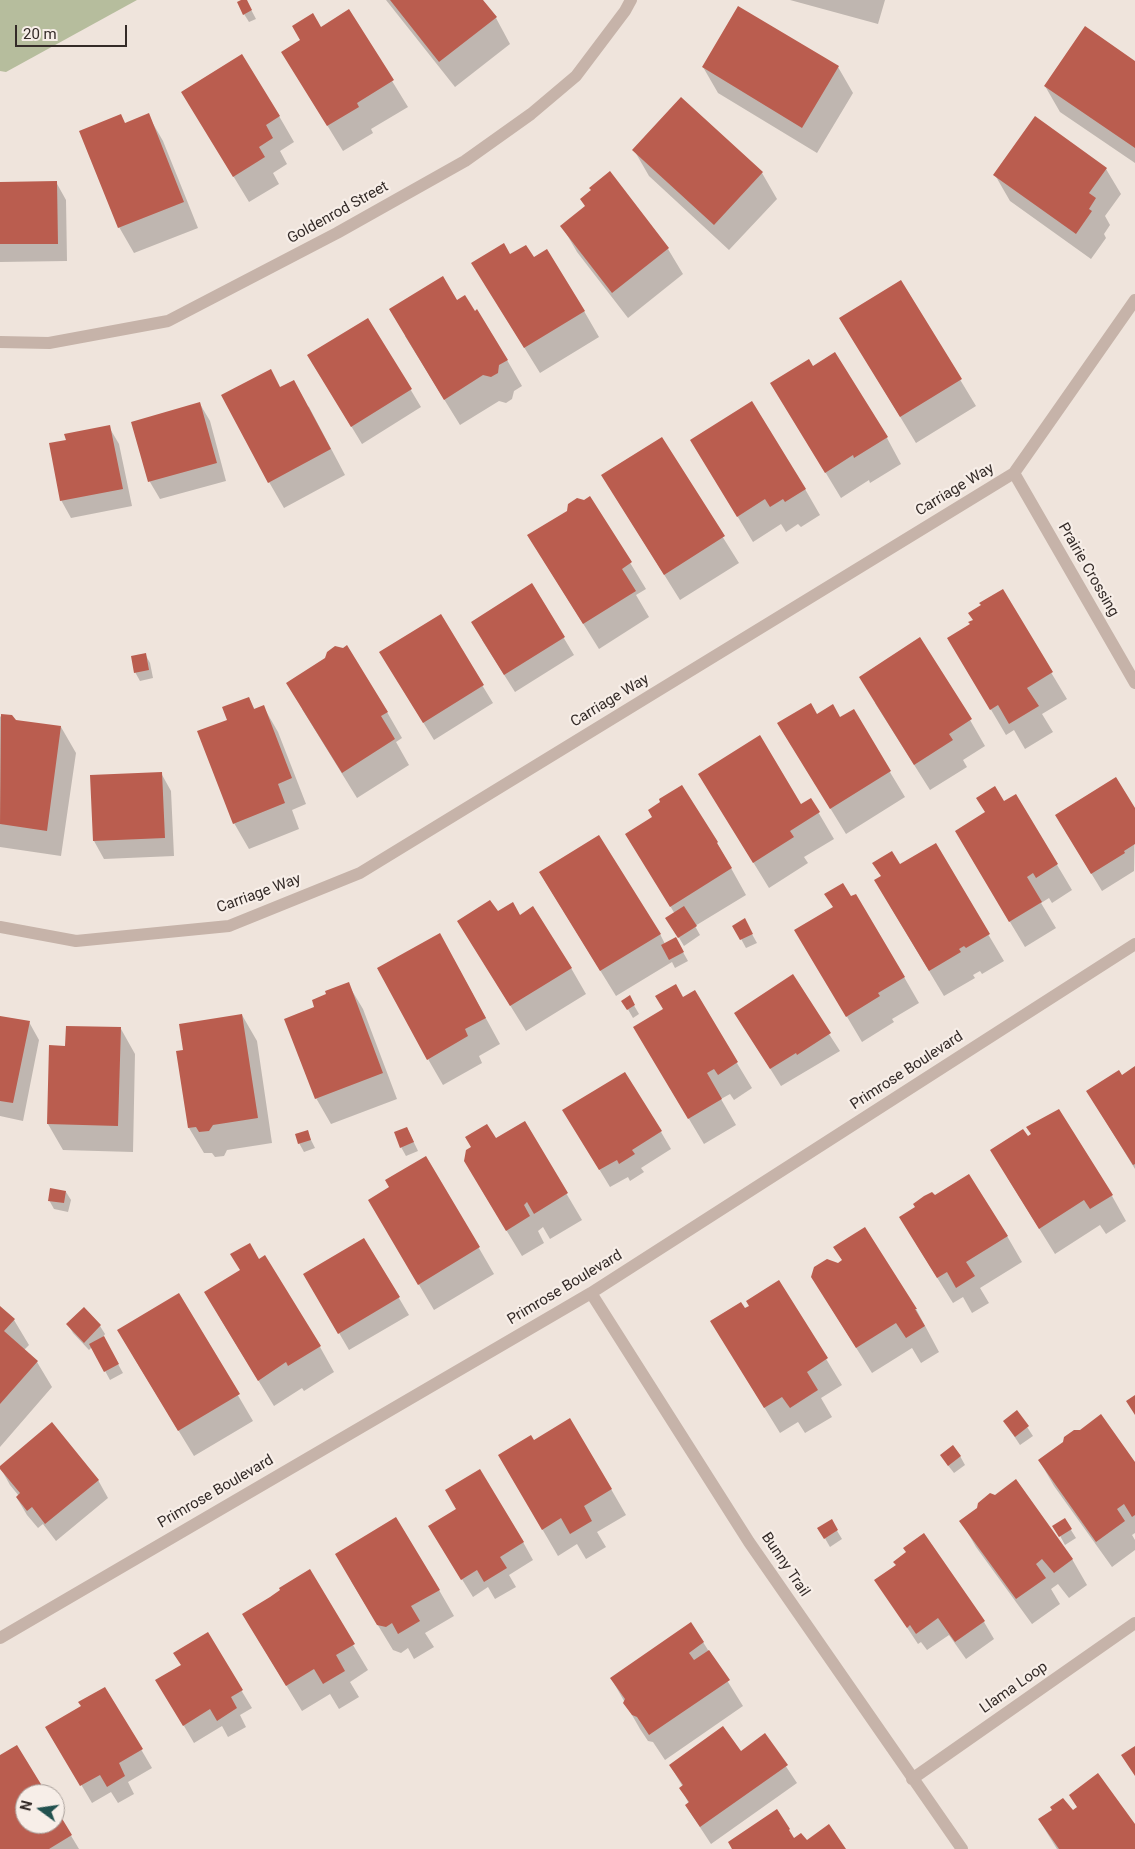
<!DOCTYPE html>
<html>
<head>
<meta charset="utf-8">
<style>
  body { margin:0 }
  #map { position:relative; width:1135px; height:1849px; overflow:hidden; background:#efe4dc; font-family:Roboto,sans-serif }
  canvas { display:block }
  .north { position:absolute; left:15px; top:1784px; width:50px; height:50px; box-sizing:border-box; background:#f7eee8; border:1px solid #a9a09b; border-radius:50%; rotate:284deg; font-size:14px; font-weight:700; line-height:20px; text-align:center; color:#342b28 }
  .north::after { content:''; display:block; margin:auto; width:18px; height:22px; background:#22514f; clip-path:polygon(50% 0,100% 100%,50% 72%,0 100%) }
  .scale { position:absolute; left:15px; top:25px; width:112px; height:22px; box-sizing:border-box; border:2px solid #342b28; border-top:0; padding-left:6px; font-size:15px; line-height:18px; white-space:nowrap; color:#342b28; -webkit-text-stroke:4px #f7eee8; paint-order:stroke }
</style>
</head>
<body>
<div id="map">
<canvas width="1135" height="1849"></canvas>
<div class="north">N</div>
<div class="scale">20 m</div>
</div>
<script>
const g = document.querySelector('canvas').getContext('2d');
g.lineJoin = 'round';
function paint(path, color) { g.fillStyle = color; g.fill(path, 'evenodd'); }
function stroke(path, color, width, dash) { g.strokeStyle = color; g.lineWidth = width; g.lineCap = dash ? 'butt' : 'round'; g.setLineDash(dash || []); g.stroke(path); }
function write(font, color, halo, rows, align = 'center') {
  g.font = font + ' Roboto,sans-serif'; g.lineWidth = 4.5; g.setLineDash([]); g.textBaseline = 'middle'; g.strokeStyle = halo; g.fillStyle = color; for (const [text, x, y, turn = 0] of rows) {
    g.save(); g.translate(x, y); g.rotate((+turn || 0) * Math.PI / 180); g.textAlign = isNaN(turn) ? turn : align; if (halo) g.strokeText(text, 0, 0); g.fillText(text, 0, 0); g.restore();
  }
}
paint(new Path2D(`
  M 0,0 L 137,0 L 6,72 L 0,71 Z`), '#b6bd9d');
paint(new Path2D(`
  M 244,0 L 246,0 L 256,19 L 249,22 L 244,14 Z
  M 386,0 L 481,0 L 496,18 L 510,44 L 455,87 Z
  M 790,0 L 885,0 L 878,24 Z
  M 738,8 L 838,67 L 853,93 L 817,153 L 718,93 L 703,67 Z
  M 349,11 L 408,107 L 371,129 L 373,133 L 343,151 L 298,78 L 321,29 Z
  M 1135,63 L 1135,163 L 1060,112 L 1045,86 Z
  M 681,98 L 762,173 L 777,199 L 729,250 L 649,176 L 634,150 Z
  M 148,115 L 163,141 L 198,228 L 134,253 L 119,227 L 125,124 Z
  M 279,116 L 294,142 L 280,151 L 287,164 L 273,173 L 279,184 L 249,202 L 198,118 Z
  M 1106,169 L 1121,194 L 1105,216 L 1110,225 L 1104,234 L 1106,238 L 1091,259 L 1010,201 L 995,175 Z
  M 610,173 L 668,249 L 683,274 L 628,318 L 577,252 L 562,226 L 586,207 Z
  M 56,182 L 66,200 L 67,261 L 0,262 L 0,183 Z
  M 510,256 L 534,259 L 584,311 L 599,337 L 540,373 L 488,289 Z
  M 901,282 L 976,406 L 916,443 L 856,344 Z
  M 457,302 L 507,360 L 522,386 L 514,391 L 512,399 L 506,403 L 499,401 L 460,425 L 405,336 Z
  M 368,319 L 421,407 L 362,444 L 319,373 Z
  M 813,368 L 887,438 L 901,464 L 870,483 L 869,480 L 841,498 L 787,409 Z
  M 280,388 L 309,407 L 345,475 L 284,508 L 269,482 Z
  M 200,404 L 210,421 L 226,481 L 160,499 L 150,482 L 132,423 Z
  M 109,427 L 119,444 L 132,506 L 71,518 L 61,500 L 67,441 Z
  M 661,439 L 739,563 L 680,600 L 618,501 Z
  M 707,466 L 805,489 L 820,515 L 801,527 L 798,524 L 786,532 L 781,524 L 753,542 Z
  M 590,497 L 646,589 L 636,595 L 649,617 L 599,649 L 544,561 L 584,501 Z
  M 532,585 L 574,655 L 515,692 L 482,640 Z
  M 1002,591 L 1067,699 L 1042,714 L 1053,732 L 1025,749 L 1014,730 L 1006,735 L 964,664 L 971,625 Z
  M 440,616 L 493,703 L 434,740 L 391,670 Z
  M 145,654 L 150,663 L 153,678 L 140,681 L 135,672 Z
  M 249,698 L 255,710 L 263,706 L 278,732 L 306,804 L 292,810 L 299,829 L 249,849 L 234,823 L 228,720 Z
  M 875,703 L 970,720 L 985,746 L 963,760 L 967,767 L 930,790 Z
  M 302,709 L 387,712 L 402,738 L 396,742 L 409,765 L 357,798 Z
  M 853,711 L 905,797 L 846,834 L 794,749 Z
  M 2,715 L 16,721 L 61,727 L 76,753 L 61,856 L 0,847 L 0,717 Z
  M 161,773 L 171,791 L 174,856 L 104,859 L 94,841 L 92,776 Z
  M 1016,796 L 1072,890 L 1052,903 L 1049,898 L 1041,903 L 1056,928 L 1025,947 L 971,857 Z
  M 715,800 L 801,805 L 811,800 L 834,839 L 804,857 L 808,863 L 769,888 Z
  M 1135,810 L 1134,871 L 1102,891 L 1066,832 Z
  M 717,843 L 746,895 L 695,926 L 700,935 L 684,946 L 667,918 L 675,914 L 642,860 Z
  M 935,845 L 1004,961 L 982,974 L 980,971 L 973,975 L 975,978 L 944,996 L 890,906 L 899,866 Z
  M 540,873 L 660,934 L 665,944 L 675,938 L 688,961 L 675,968 L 672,962 L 616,996 Z
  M 497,913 L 520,916 L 571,968 L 586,994 L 526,1031 L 474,947 Z
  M 744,920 L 757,943 L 746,948 L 734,926 Z
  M 811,956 L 904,977 L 919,1003 L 892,1019 L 894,1022 L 862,1042 Z
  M 454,960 L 500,1044 L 479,1056 L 482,1063 L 443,1085 L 428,1059 Z
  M 348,984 L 363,1009 L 397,1099 L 331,1124 L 316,1098 L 316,1008 Z
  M 694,992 L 752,1088 L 734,1100 L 730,1094 L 721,1099 L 736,1125 L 704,1144 L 650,1054 L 683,999 Z
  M 629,997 L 639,1014 L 633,1018 L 623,1001 Z
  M 242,1015 L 257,1041 L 272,1143 L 227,1150 L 224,1156 L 215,1157 L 212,1153 L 204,1153 L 189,1128 L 185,1051 Z
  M 0,1017 L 29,1022 L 39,1040 L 23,1121 L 0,1116 Z
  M 121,1029 L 135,1054 L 133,1152 L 63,1150 L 48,1124 L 66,1047 Z
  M 746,1030 L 829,1034 L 840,1051 L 781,1086 Z
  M 1135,1068 L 1135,1169 L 1087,1091 L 1121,1076 Z
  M 524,1122 L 582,1220 L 550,1239 L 543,1227 L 538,1231 L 544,1243 L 522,1256 L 480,1187 L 496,1139 Z
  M 407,1128 L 418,1151 L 406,1156 L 401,1147 Z
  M 574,1128 L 661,1132 L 671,1149 L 641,1168 L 644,1172 L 630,1181 L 628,1177 L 610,1187 Z
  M 307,1132 L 315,1148 L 304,1152 L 299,1143 Z
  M 1027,1138 L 1112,1196 L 1126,1221 L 1106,1234 L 1100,1225 L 1055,1254 L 1007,1177 Z
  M 426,1157 L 494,1274 L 434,1310 L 384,1226 L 391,1188 Z
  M 66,1192 L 71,1200 L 68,1212 L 54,1209 L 49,1200 Z
  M 917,1207 L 1007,1236 L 1022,1262 L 980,1288 L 989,1303 L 972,1313 L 963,1297 L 953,1303 L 916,1244 Z
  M 864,1229 L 916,1309 L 939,1352 L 921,1363 L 912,1348 L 872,1373 L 828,1303 L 838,1264 L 843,1261 Z
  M 364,1239 L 409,1315 L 349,1350 L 305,1275 Z
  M 259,1261 L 320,1347 L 334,1372 L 304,1391 L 302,1388 L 274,1406 L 220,1318 L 241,1271 Z
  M 779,1282 L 842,1385 L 821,1398 L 832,1417 L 805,1433 L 798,1422 L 780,1433 L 727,1347 L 745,1310 Z
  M 179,1295 L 253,1421 L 194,1456 L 133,1356 Z
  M 0,1307 L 14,1320 L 29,1345 L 24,1350 L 37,1362 L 52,1387 L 0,1447 Z
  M 84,1309 L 100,1326 L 105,1334 L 103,1337 L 123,1373 L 110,1380 L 92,1347 L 89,1350 L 73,1333 L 68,1325 Z
  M 1017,1412 L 1033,1436 L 1020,1445 L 1004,1421 Z
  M 534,1442 L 611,1489 L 626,1515 L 597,1532 L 606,1547 L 586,1559 L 577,1544 L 558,1556 L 514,1481 Z
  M 960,1456 L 965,1465 L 954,1473 L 947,1464 Z
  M 1039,1460 L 1135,1464 L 1135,1533 L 1132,1535 L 1135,1540 L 1135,1550 L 1112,1567 L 1054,1486 Z
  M 0,1467 L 98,1480 L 108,1498 L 56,1541 L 43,1524 L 38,1528 L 27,1515 L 17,1498 L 19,1496 L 10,1485 Z
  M 1064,1519 L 1076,1538 L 1065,1545 L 1059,1534 Z
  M 831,1521 L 842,1539 L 830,1547 L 819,1528 Z
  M 961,1521 L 1072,1559 L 1087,1585 L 1069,1598 L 1058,1584 L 1051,1589 L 1060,1604 L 1032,1624 L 976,1547 Z
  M 924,1535 L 984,1622 L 994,1639 L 966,1659 L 949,1635 L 927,1650 L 921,1642 L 918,1644 L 876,1581 L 897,1566 Z
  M 523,1542 L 533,1560 L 509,1575 L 516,1587 L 495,1599 L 488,1587 L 473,1597 L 440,1544 Z
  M 351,1581 L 439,1590 L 454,1616 L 425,1633 L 434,1647 L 414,1659 L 408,1648 L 401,1653 L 393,1650 Z
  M 207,1634 L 252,1708 L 240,1715 L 246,1727 L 228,1737 L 222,1726 L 194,1743 L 157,1680 L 182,1665 Z
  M 259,1641 L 353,1645 L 368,1670 L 350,1682 L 359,1697 L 339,1709 L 330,1694 L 302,1711 Z
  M 703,1642 L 743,1706 L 665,1760 L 653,1742 L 648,1741 L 640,1729 L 611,1678 Z
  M 105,1688 L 152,1768 L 128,1782 L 134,1794 L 118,1803 L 111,1792 L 92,1803 L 47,1727 L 82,1707 Z
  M 765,1735 L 797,1783 L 711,1844 L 686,1806 L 689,1804 L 681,1788 L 683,1787 L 670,1765 L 740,1753 Z
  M 0,1756 L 46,1794 L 25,1794 L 25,1824 L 55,1824 L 55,1809 L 79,1849 L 0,1849 Z
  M 1073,1812 L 1135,1826 L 1135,1849 L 1057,1849 L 1039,1820 Z`), '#0003');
paint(new Path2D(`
  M 241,0 L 247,0 L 252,10 L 243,15 L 237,2 Z
  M 390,0 L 483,0 L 497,17 L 439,62 Z
  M 738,6 L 839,66 L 802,128 L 702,67 Z
  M 349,9 L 394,80 L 357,103 L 359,107 L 327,126 L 281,52 L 300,40 L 292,26 L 313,13 L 321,27 Z
  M 1085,26 L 1135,61 L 1135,148 L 1044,86 Z
  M 242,54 L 280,116 L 266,125 L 273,138 L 259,147 L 265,157 L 233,177 L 181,92 Z
  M 681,97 L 763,172 L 714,225 L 632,150 Z
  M 149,113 L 184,202 L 118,228 L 79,131 L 121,114 L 125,123 Z
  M 1035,116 L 1107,168 L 1089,193 L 1096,198 L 1089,209 L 1092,211 L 1076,234 L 993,175 Z
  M 610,171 L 669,248 L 612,293 L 560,226 L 585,206 L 580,199 L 591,190 L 589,188 Z
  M 57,181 L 58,244 L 0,244 L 0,182 Z
  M 504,243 L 510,254 L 526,245 L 534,257 L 547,249 L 585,311 L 524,348 L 471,263 Z
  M 443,276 L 457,300 L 465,295 L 475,311 L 477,309 L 508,360 L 499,365 L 498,373 L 491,377 L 483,375 L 444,400 L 389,309 Z
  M 901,280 L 962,379 L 900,417 L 839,318 Z
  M 368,318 L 412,389 L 351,427 L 307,355 Z
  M 835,352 L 888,437 L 854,458 L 853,455 L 825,473 L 770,383 L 809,359 L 813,366 Z
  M 271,369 L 280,387 L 294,380 L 331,449 L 268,483 L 221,395 Z
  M 752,401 L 806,489 L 785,502 L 783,499 L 770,507 L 765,499 L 737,517 L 690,440 Z
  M 200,402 L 217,463 L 148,482 L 131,422 Z
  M 110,425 L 123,489 L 60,501 L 49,443 L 66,440 L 64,434 Z
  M 662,437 L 725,536 L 664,575 L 601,475 Z
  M 590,496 L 632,562 L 622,569 L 636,591 L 583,624 L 527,535 L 567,511 L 568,504 L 577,498 L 584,500 Z
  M 532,583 L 565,637 L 504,675 L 471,622 Z
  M 1003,589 L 1053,672 L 1027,688 L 1039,706 L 1009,724 L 998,705 L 990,710 L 947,638 L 970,624 L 968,622 L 973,620 L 968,613 L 981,605 L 979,603 Z
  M 441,614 L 484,685 L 423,723 L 379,652 Z
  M 920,637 L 972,719 L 949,734 L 953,740 L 914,765 L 859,677 Z
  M 347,645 L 388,712 L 381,716 L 395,739 L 342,773 L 286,683 L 325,658 L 327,652 L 335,646 L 343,648 Z
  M 146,653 L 149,670 L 134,673 L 131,656 Z
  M 249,697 L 254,709 L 264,705 L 292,778 L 278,784 L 285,803 L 233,824 L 197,731 L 227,720 L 222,707 Z
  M 811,703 L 817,714 L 833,704 L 840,717 L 854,709 L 891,771 L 830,809 L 777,723 Z
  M 1,714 L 12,715 L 16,720 L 61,726 L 47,831 L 0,824 Z
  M 760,735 L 801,804 L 811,798 L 820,812 L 790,831 L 794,837 L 753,863 L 698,774 Z
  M 162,772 L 165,838 L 93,841 L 90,775 Z
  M 1116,777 L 1135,808 L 1135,844 L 1124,851 L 1125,853 L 1091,874 L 1055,815 Z
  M 682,785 L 718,842 L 717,843 L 732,868 L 670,907 L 625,834 L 652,817 L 648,810 L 660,802 L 659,799 Z
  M 995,786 L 1004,801 L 1016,794 L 1058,864 L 1036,878 L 1033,873 L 1027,877 L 1042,902 L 1009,922 L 955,831 L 985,812 L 976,798 Z
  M 599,835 L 661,934 L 600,971 L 539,872 Z
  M 936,843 L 990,934 L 966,948 L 964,946 L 959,949 L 961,952 L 929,971 L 874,880 L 881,876 L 872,863 L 892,851 L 900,864 Z
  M 843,883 L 851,896 L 856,894 L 905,977 L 878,993 L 880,996 L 846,1017 L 794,930 L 833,907 L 824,894 Z
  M 490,900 L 498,911 L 513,902 L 520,915 L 533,906 L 572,968 L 510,1006 L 457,921 Z
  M 684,906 L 697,926 L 678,938 L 665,918 Z
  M 745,918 L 753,934 L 740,940 L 732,926 Z
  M 440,933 L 486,1018 L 465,1029 L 468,1036 L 427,1060 L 377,968 Z
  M 676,937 L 684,952 L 669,960 L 661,945 Z
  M 793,974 L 831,1033 L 797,1055 L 796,1053 L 770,1069 L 734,1013 Z
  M 349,982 L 383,1073 L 315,1099 L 284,1019 L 314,1007 L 312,1000 L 326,994 L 325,991 Z
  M 676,984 L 683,997 L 695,990 L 738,1062 L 718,1075 L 714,1069 L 707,1073 L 722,1099 L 688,1119 L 633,1027 L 663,1009 L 655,996 Z
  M 630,995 L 635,1005 L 627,1010 L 621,1001 Z
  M 242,1014 L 258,1118 L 213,1125 L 209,1131 L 199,1132 L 196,1127 L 188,1128 L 176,1051 L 183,1050 L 179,1024 Z
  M 0,1016 L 30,1021 L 13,1103 L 0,1101 Z
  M 66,1026 L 121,1027 L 118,1126 L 47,1124 L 49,1045 L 65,1046 Z
  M 1135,1066 L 1135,1164 L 1133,1165 L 1086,1091 L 1119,1070 L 1122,1075 Z
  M 625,1072 L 662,1131 L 632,1150 L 635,1154 L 619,1164 L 617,1160 L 599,1170 L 562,1110 Z
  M 1059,1109 L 1113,1195 L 1090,1209 L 1084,1200 L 1039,1229 L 990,1150 L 1023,1129 L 1028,1136 L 1031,1134 L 1026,1127 Z
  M 525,1121 L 568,1193 L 534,1214 L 527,1202 L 524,1205 L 530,1216 L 506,1231 L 464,1161 L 466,1150 L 471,1147 L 465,1137 L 487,1124 L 496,1138 Z
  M 407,1127 L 414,1142 L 400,1148 L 394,1132 Z
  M 308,1130 L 311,1140 L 298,1144 L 295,1134 Z
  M 426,1156 L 480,1247 L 418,1285 L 368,1200 L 389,1187 L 385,1180 Z
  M 969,1174 L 1008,1236 L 966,1262 L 975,1276 L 956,1288 L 947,1272 L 937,1278 L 899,1217 L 915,1207 L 913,1204 L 924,1196 L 932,1192 L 935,1195 Z
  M 50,1188 L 66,1191 L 64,1203 L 48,1201 Z
  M 865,1227 L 917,1309 L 915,1309 L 925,1326 L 906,1338 L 896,1323 L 856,1348 L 811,1277 L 814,1267 L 827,1259 L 838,1263 L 842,1260 L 833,1247 Z
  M 364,1238 L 400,1297 L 338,1334 L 303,1274 Z
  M 250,1243 L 259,1259 L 265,1255 L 321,1346 L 288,1366 L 286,1362 L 258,1381 L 204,1292 L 240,1270 L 230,1254 Z
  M 779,1280 L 828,1358 L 807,1372 L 818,1390 L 790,1408 L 782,1397 L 764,1408 L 710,1321 L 741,1302 L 745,1308 L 749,1306 L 746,1301 Z
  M 179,1293 L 240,1394 L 178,1431 L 117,1330 Z
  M 0,1306 L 15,1319 L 4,1331 L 38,1361 L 0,1404 Z
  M 84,1307 L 101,1325 L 84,1343 L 66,1324 Z
  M 104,1336 L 119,1364 L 104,1372 L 89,1344 Z
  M 1135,1395 L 1135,1415 L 1126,1401 Z
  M 1017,1410 L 1029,1426 L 1015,1437 L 1003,1421 Z
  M 1101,1414 L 1135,1462 L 1135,1515 L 1132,1517 L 1124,1504 L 1117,1509 L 1125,1521 L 1096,1542 L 1038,1460 L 1063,1442 L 1064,1437 L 1074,1430 L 1080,1430 Z
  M 570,1418 L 612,1489 L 584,1506 L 592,1521 L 570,1534 L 561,1518 L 542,1530 L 498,1455 L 531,1435 L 534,1440 Z
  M 52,1422 L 99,1480 L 45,1524 L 32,1507 L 27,1511 L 16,1497 L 20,1493 L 0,1469 L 0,1466 Z
  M 953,1445 L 961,1456 L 948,1466 L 940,1455 Z
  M 480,1469 L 524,1542 L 500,1557 L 507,1568 L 484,1582 L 477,1570 L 461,1580 L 428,1526 L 456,1509 L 445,1490 Z
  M 1016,1479 L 1073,1559 L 1054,1573 L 1042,1559 L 1036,1564 L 1046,1578 L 1016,1599 L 959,1521 L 977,1508 L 978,1503 L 990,1493 L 995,1495 Z
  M 396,1517 L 440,1590 L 411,1606 L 420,1621 L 398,1634 L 392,1623 L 386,1627 L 377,1625 L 335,1554 Z
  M 1065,1518 L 1072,1529 L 1059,1537 L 1052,1526 Z
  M 832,1519 L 838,1530 L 824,1539 L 817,1528 Z
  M 924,1533 L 985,1621 L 955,1642 L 938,1618 L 916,1634 L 910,1625 L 907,1628 L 874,1580 L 896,1565 L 893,1562 L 906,1552 L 903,1548 Z
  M 310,1569 L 355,1644 L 336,1655 L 345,1671 L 323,1684 L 314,1669 L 286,1686 L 242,1614 L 270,1597 L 280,1590 L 279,1588 Z
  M 691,1622 L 704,1642 L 689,1653 L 694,1660 L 709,1650 L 730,1680 L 649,1735 L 637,1717 L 632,1715 L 623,1703 L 625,1699 L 610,1678 Z
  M 208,1632 L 243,1690 L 231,1697 L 237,1708 L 217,1721 L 210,1709 L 183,1726 L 155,1680 L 181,1665 L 173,1653 Z
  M 105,1687 L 143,1749 L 119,1763 L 125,1776 L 107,1787 L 100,1775 L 80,1786 L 45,1727 L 81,1706 L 78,1702 Z
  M 723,1726 L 741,1751 L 765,1733 L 788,1765 L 700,1827 L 685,1805 L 689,1802 L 679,1788 L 683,1785 L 669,1765 Z
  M 17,1745 L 47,1794 L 25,1794 L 25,1824 L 55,1824 L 55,1807 L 72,1835 L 49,1849 L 0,1849 L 0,1755 Z
  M 1135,1746 L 1135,1776 L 1121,1755 Z
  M 1098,1773 L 1135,1824 L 1135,1849 L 1059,1849 L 1038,1819 L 1052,1810 L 1050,1807 L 1063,1798 L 1073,1810 L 1077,1807 L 1069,1795 Z
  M 777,1809 L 790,1829 L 789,1830 L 794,1838 L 801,1833 L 807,1840 L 829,1824 L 846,1849 L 732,1849 L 728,1842 Z`), '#ba5d4f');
stroke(new Path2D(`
  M 0,342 L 49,343 L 168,321 L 337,233 L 465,161 L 531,114 L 576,76 L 625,11 L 631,0
  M 1014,473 L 1135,683
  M 0,927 L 76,941 L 229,926 L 360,873 L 1014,473 L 1135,300
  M 591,1293 L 749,1542 L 962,1849
  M 0,1638 L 591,1293 L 1135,944
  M 912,1779 L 1135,1623`), '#c6b3a9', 12);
write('15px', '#342b28', '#f7eee8', [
  ["Goldenrod Street",338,213,-29],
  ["Carriage Way",955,490,-31],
  ["Prairie Crossing",1088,570,60],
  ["Carriage Way",610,701,-31],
  ["Carriage Way",259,894,-20],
  ["Primrose Boulevard",907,1071,-33],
  ["Primrose Boulevard",565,1288,-31],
  ["Primrose Boulevard",216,1492,-30],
  ["Bunny Trail",785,1565,56],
  ["Llama Loop",1014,1688,-35]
]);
</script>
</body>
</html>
